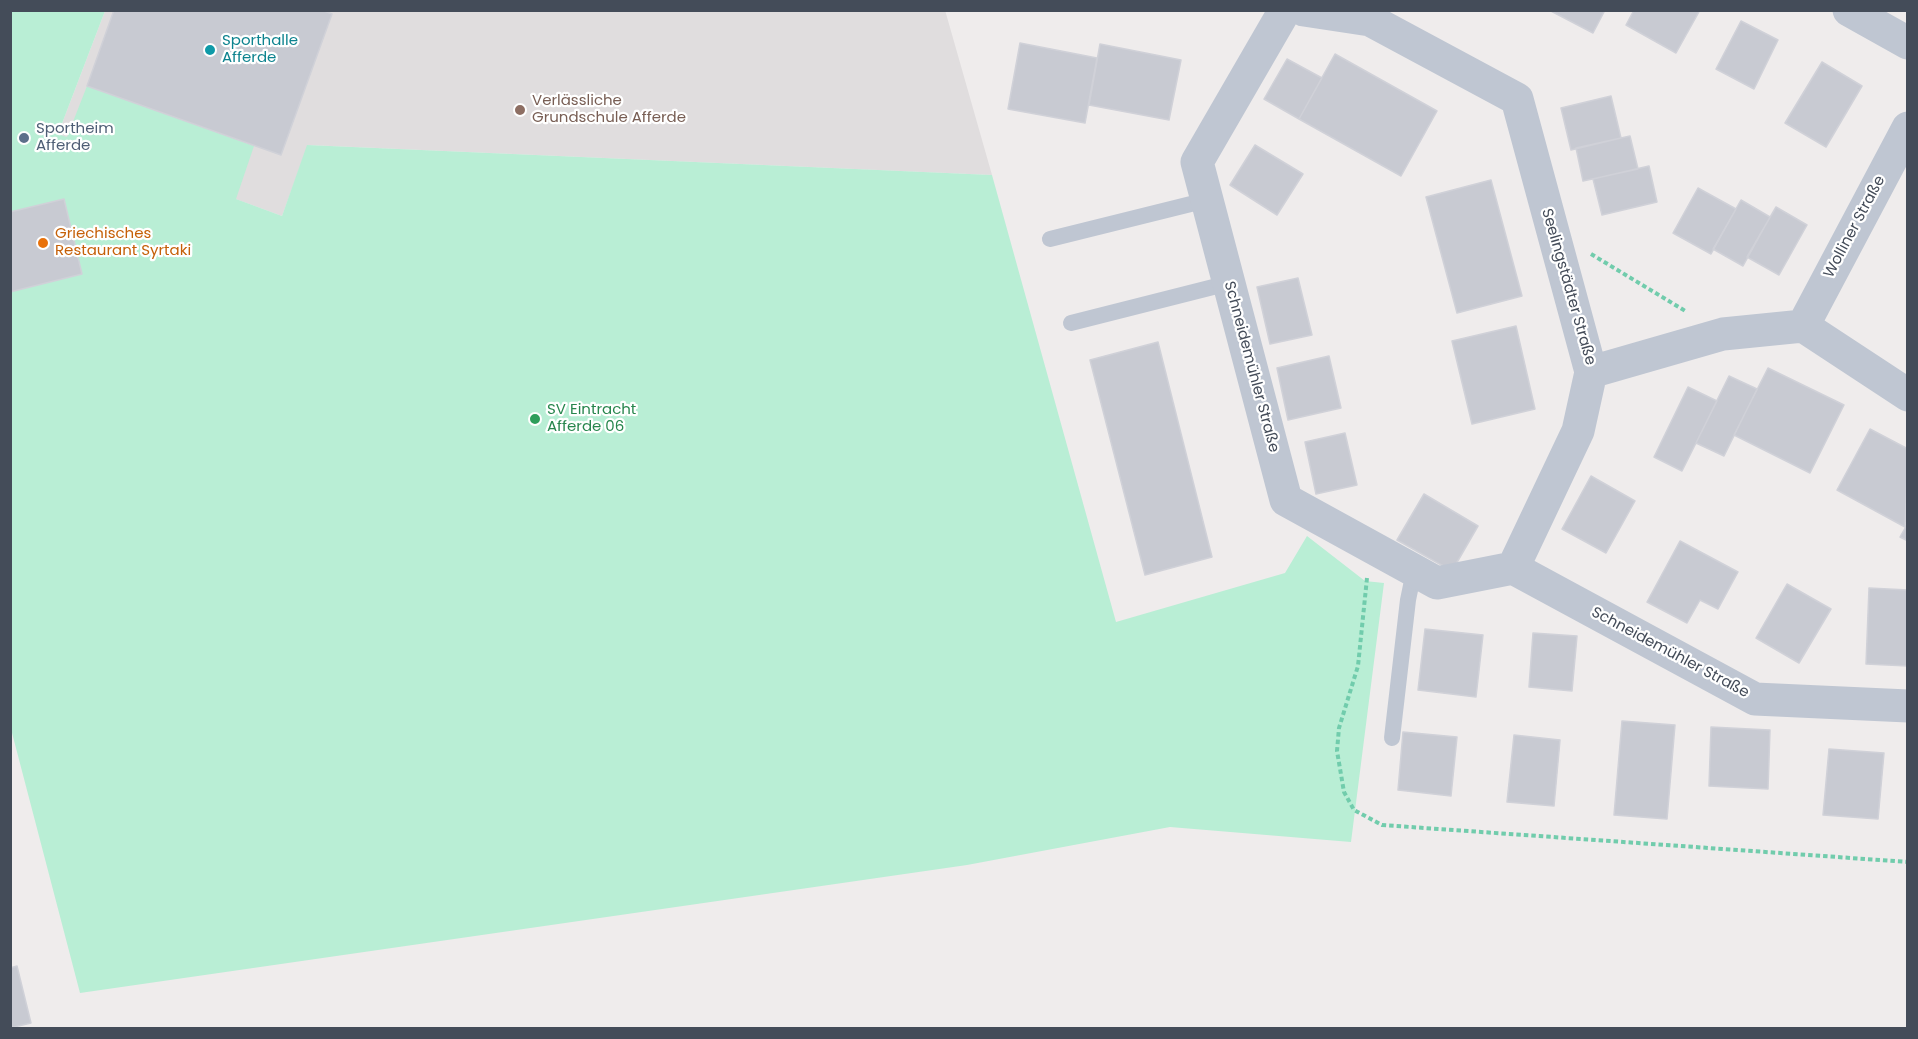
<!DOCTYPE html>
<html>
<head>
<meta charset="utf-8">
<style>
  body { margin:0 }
  #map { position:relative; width:1918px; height:1039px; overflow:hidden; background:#efecec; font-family:Poppins,sans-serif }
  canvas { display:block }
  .frame { position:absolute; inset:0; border:12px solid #444c59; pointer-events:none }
</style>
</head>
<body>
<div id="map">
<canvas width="1918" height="1039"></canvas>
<div class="frame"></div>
</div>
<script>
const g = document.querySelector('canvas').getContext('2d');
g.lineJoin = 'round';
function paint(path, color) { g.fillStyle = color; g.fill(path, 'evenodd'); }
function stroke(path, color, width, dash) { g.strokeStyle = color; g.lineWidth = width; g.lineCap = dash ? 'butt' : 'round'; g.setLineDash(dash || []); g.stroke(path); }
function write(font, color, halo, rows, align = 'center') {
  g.font = font + ' Poppins,sans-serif'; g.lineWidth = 4.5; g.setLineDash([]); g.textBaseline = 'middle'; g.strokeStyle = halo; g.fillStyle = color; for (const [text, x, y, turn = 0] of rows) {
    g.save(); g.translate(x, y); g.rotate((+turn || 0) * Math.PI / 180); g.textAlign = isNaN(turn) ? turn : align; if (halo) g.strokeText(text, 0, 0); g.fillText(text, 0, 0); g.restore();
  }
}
paint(new Path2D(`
  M 945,10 L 992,175 L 308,145 L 282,216 L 58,134 L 105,11 Z`), '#e0ddde');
paint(new Path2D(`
  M 10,11 L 105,11 L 58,134 L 67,137 L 87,86 L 254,146 L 236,199 L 282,216 L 307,145 L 992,175 L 1116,622 L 1285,573 L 1307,536 L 1365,581 L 1384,583 L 1351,842 L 1170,827 L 967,865 L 80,993 L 11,729 Z`), '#b9eed5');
const building = new Path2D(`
  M 114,10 L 322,10 L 332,14 L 281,155 L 87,86 Z
  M 1549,10 L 1605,10 L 1593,33 Z
  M 1634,10 L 1700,10 L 1676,53 L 1626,25 Z
  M 1741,21 L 1778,40 L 1754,89 L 1716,69 Z
  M 1020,43 L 1097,58 L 1085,123 L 1008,109 Z
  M 1100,44 L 1181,60 L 1169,120 L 1089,105 Z
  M 1335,54 L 1437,111 L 1401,176 L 1299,119 Z
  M 1287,59 L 1322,78 L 1299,119 L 1264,99 Z
  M 1822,62 L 1862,86 L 1826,147 L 1785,123 Z
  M 1611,96 L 1621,138 L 1571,150 L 1561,108 Z
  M 1630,136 L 1638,169 L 1583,181 L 1576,148 Z
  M 1255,145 L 1303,174 L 1277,215 L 1230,185 Z
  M 1649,166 L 1657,202 L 1602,215 L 1593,179 Z
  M 1491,180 L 1522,296 L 1457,313 L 1426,197 Z
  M 1698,188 L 1736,209 L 1711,254 L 1673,233 Z
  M 64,199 L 82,274 L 10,292 L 10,212 Z
  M 1741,200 L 1770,217 L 1743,266 L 1713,249 Z
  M 1776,207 L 1807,225 L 1779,275 L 1747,257 Z
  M 1298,278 L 1312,335 L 1270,344 L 1257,287 Z
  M 1516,326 L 1535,409 L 1472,424 L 1452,341 Z
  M 1158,342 L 1212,557 L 1145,575 L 1090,360 Z
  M 1329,356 L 1341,408 L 1288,420 L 1277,368 Z
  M 1768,368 L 1844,405 L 1810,473 L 1734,435 Z
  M 1729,376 L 1757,389 L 1724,456 L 1696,443 Z
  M 1688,387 L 1717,401 L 1682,471 L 1654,457 Z
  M 1870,429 L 1908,449 L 1905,527 L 1837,490 Z
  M 1345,433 L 1357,485 L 1316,494 L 1305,442 Z
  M 1591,476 L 1635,501 L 1606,553 L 1562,529 Z
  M 1424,494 L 1478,526 L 1452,571 L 1397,540 Z
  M 1908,523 L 1908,541 L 1900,537 Z
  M 1680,541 L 1738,572 L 1718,609 L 1700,600 L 1687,623 L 1647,602 Z
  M 1787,584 L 1831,609 L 1799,663 L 1756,638 Z
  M 1869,588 L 1908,590 L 1908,666 L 1866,664 Z
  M 1425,629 L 1483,635 L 1476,697 L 1418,690 Z
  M 1533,633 L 1577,636 L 1572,691 L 1529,687 Z
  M 1622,721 L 1675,725 L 1667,819 L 1614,815 Z
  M 1711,727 L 1770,730 L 1768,789 L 1709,786 Z
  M 1403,732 L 1457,737 L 1451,796 L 1398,790 Z
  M 1514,735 L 1560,740 L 1554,806 L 1507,802 Z
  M 1829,749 L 1884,753 L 1878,819 L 1823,815 Z
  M 17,966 L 31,1023 L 10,1028 L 10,968 Z`);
paint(building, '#c8cad2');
stroke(building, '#d0d1d8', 1.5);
stroke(new Path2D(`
  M 1591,254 L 1687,312
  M 1367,578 L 1358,666 L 1339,728 L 1337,751 L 1344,792 L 1354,810 L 1382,825 L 1908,862`), '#71ccac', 4, [4.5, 3]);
stroke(new Path2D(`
  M 1050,239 L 1207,200
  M 1071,323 L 1229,283
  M 1392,738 L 1408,600 L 1414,571`), '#bfc6d2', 16);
stroke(new Path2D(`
  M 1285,10 L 1197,162 L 1286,500 L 1437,583 L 1513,568 L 1755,699 L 1908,706
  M 1304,10 L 1370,20 L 1517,99 L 1591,372 L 1723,334 L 1803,326 L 1908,395
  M 1849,10 L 1908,43
  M 1803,326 L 1908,128
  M 1513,568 L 1578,431 L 1591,372`), '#bfc6d2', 33);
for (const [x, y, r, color] of [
  [210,50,6,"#0f9aa8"],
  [520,110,6,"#8d6e63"],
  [24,138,6,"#5c6f8a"],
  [43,243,6,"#e8710a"],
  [535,419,6,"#2e9e5b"]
]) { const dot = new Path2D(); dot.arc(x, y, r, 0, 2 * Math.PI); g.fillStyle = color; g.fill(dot); stroke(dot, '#fff', 2); }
write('15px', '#0d838f', '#fff', [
  ["Sporthalle",222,41],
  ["Afferde",222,58]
], 'left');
write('15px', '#785e54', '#fff', [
  ["Verlässliche",532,101],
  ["Grundschule Afferde",532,118]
], 'left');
write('15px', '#4e5e75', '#fff', [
  ["Sportheim",36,129],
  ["Afferde",36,146]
], 'left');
write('15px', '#444c59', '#fff', [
  ["Wolliner Straße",1855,227,-62],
  ["Seelingstädter Straße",1568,287,74],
  ["Schneidemühler Straße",1251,367,75],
  ["Schneidemühler Straße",1670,653,28]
]);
write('15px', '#c56008', '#fff', [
  ["Griechisches",55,234],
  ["Restaurant Syrtaki",55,251]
], 'left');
write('15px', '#27864d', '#fff', [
  ["SV Eintracht",547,410],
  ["Afferde 06",547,427]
], 'left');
</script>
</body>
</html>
